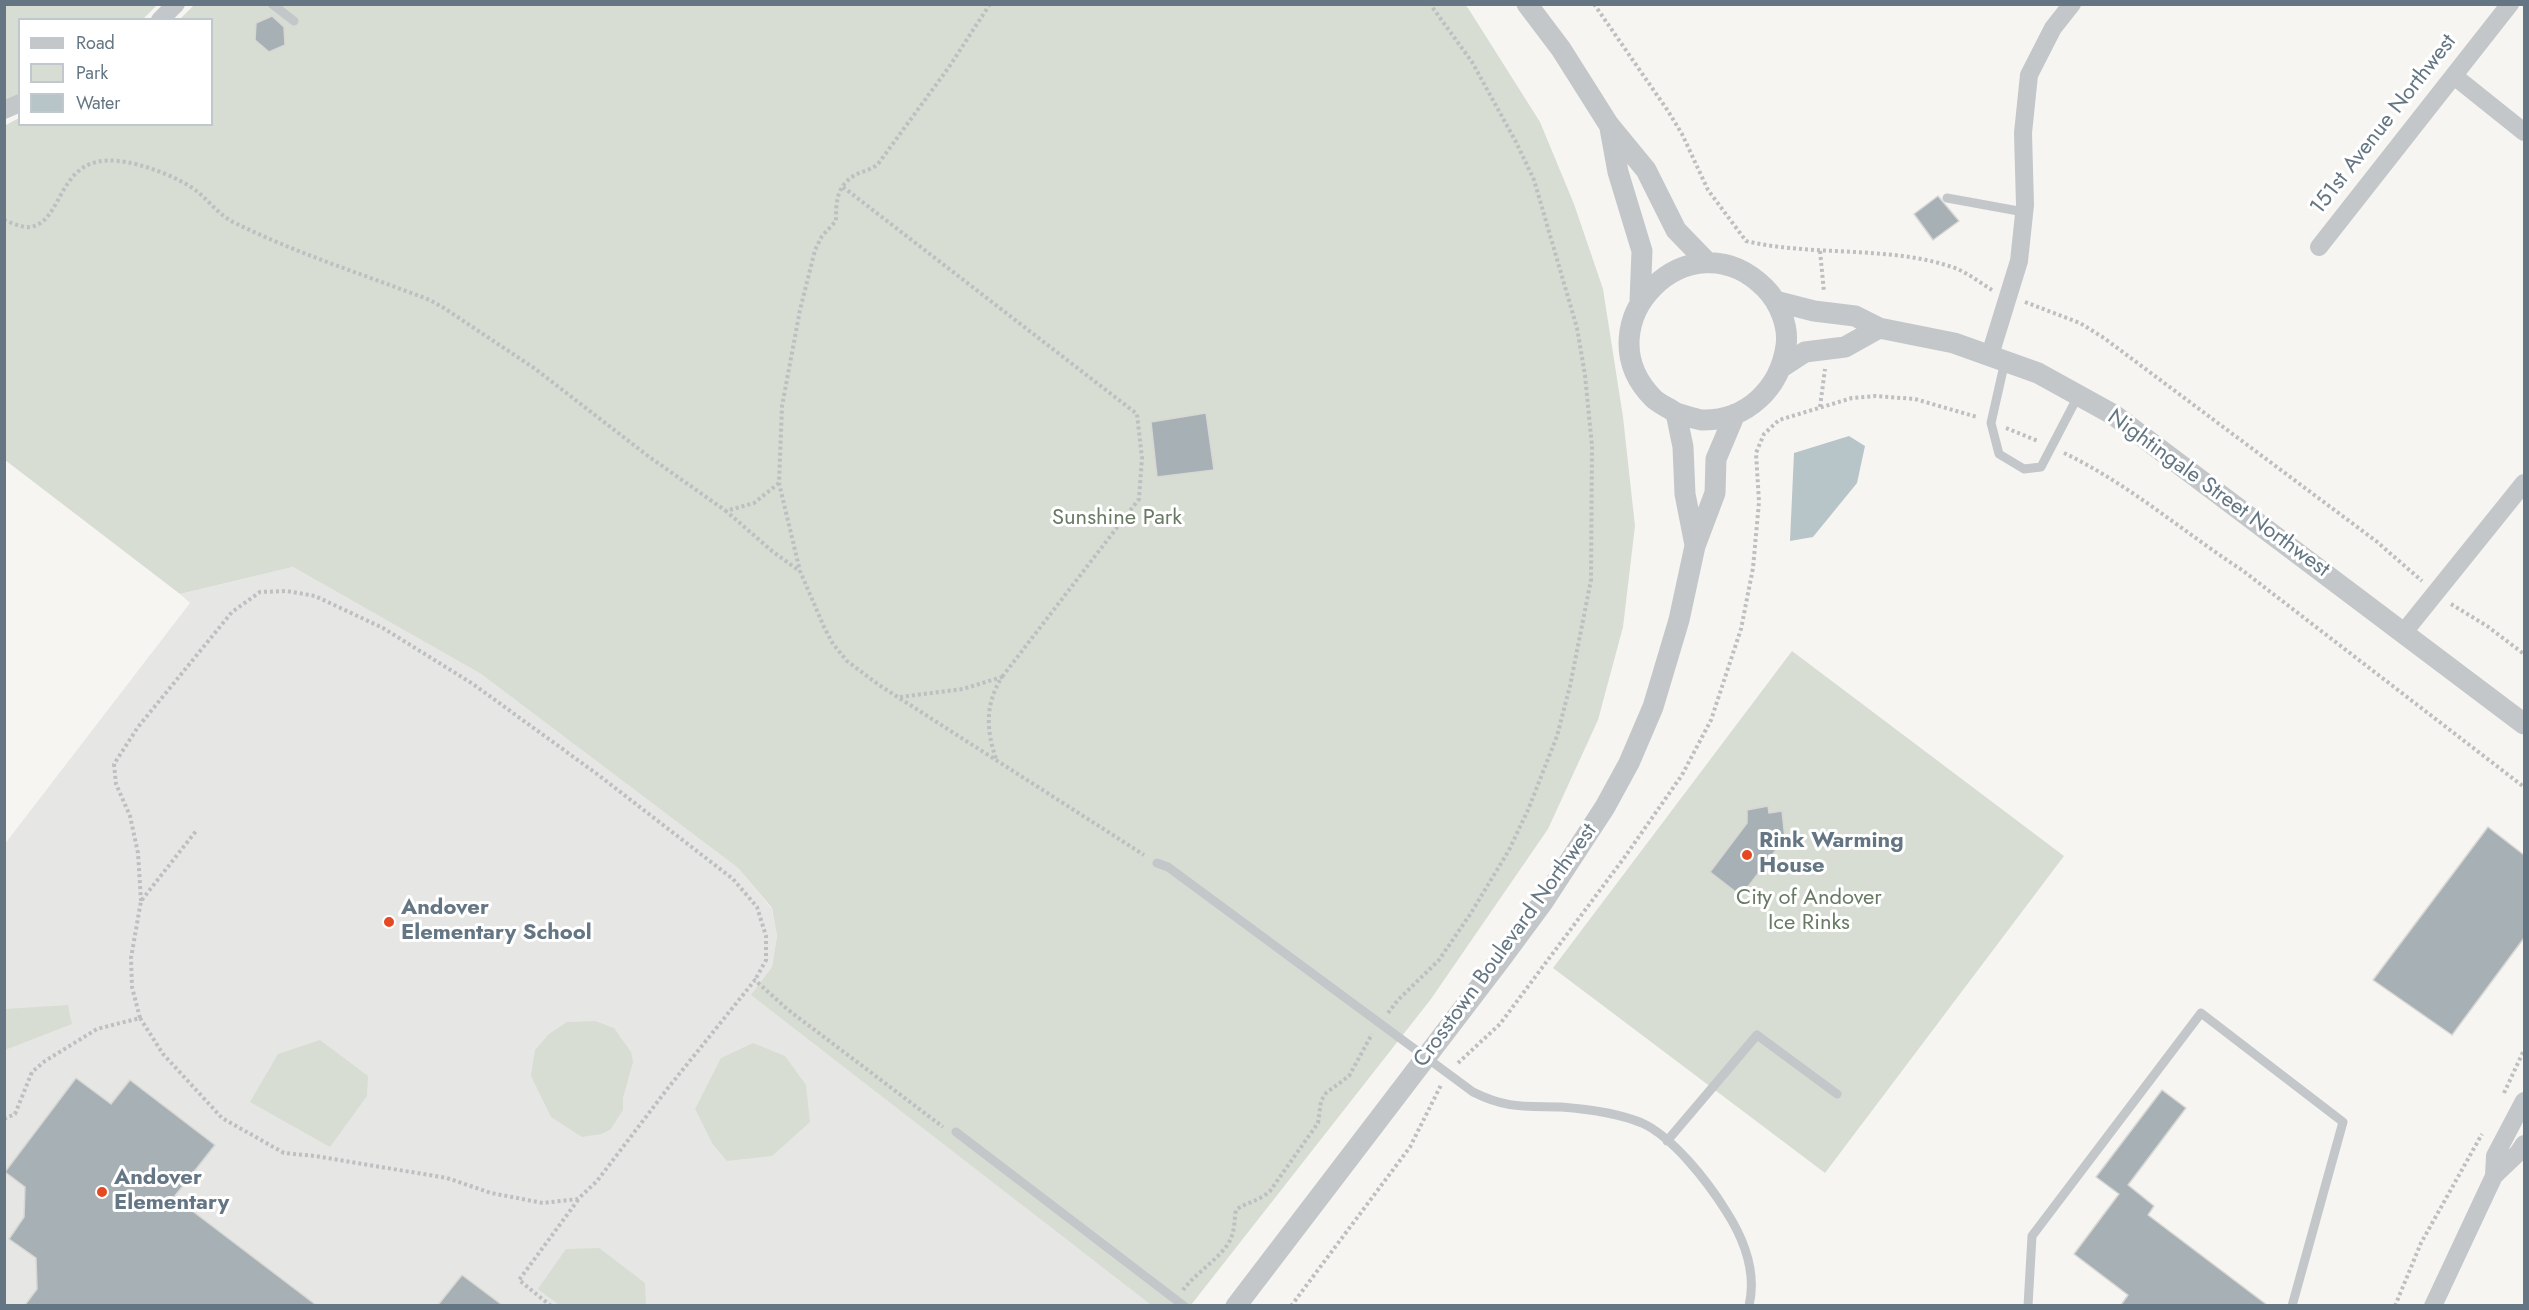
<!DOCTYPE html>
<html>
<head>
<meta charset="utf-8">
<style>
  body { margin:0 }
  #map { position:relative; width:2529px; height:1310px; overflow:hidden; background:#f6f5f2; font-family:Jost,sans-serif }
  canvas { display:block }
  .frame { position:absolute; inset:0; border:6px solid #647683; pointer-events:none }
  .legend { position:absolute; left:18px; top:18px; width:195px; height:108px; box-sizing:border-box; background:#fff; border:2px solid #c1c8cd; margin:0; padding:8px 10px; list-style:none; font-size:18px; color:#647683 }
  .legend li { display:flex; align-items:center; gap:12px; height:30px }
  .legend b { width:30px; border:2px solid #c1c8cd }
</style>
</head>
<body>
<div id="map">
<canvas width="2529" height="1310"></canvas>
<div class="frame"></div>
<ul class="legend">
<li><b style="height:8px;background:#c3c7ca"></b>Road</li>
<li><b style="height:16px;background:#d7ddd3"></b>Park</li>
<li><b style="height:16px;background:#b8c5c8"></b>Water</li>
</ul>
</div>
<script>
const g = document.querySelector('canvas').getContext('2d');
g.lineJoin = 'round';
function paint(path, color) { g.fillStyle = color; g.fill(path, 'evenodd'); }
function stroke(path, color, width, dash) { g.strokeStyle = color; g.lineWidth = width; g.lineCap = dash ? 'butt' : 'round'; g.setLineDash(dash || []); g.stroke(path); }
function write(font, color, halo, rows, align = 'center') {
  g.font = font + ' Jost,sans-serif'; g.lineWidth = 6; g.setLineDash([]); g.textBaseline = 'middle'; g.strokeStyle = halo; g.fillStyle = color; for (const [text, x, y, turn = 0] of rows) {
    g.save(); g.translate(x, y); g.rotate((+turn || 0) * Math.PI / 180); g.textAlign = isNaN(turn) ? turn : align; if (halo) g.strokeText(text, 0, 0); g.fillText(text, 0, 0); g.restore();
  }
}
paint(new Path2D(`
  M 293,567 L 481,674 L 738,868 L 772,909 L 777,936 L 772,967 L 752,995 L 1151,1305 L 5,1305 L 4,845 L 190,603 L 180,594 Z`), '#e6e7e5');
paint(new Path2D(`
  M 5,5 L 157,5 L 143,19 L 20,20 L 19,94 L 5,102 Z
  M 194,5 L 1465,5 L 1468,8 L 1540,122 L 1574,204 L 1603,289 L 1623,417 L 1635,526 L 1623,627 L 1598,720 L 1548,829 L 1431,999 L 1191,1305 L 1151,1305 L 751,995 L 772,967 L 777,936 L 772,908 L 738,868 L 481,674 L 293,567 L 180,594 L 5,460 L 4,126 L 19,118 L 20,124 L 212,124 L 212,20 L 180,19 Z
  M 1792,651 L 2064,856 L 1825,1173 L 1553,968 Z
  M 68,1005 L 72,1024 L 5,1050 L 5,1009 Z
  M 595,1021 L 614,1028 L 631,1052 L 633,1062 L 623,1098 L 623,1110 L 610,1130 L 601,1134 L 582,1137 L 551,1117 L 531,1076 L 535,1050 L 549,1034 L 567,1022 Z
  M 320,1040 L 368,1076 L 367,1096 L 330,1147 L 250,1102 L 278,1054 Z
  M 753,1043 L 785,1056 L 806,1085 L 810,1122 L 772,1156 L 727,1161 L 712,1143 L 695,1109 L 721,1058 Z
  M 599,1248 L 645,1283 L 646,1305 L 559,1305 L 538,1289 L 566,1249 Z`), '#d7ddd3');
paint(new Path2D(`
  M 1849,436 L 1865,446 L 1857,483 L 1813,537 L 1790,541 L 1794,453 Z`), '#b8c5c8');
const building = new Path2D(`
  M 272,16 L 284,27 L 285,45 L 269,52 L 255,40 L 256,23 Z
  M 1938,196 L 1959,221 L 1933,240 L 1914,214 Z
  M 1206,413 L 1214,470 L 1157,477 L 1151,422 Z
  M 1768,806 L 1769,813 L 1782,811 L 1785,838 L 1741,896 L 1710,872 L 1747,823 L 1747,810 Z
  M 2488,827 L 2524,855 L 2524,938 L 2452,1035 L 2373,980 Z
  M 76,1078 L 111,1104 L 130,1080 L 215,1145 L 174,1197 L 316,1305 L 25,1305 L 37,1289 L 36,1258 L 9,1239 L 24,1217 L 25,1187 L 5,1172 Z
  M 2162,1090 L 2186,1108 L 2128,1185 L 2154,1206 L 2148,1215 L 2267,1305 L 2121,1305 L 2128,1295 L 2074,1254 L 2119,1194 L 2096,1177 Z
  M 462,1275 L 502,1305 L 438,1305 Z`);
paint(building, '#a7b0b5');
stroke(building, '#d7d7d4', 1.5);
stroke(new Path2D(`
  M 990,4 L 949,67 L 878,164 C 870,171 860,171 852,177 C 836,188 836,204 836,221 L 822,236 L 815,250 L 800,310 L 782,406 L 779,483 L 800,571 L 824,627 L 833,644 L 847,661 L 879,685 L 1144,855
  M 1594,4 L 1668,111 L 1682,134 L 1708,190 L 1746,241 C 1813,257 1887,245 1952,267 C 1967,272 1979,282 1992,290
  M 843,187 L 1137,414 L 1142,458 L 1139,499 L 1002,677
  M 4,220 C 12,223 22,228 30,227 C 65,222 56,154 118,161 C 141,163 179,177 198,192 C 211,203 220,216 235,223 C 298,254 365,275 430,300 L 444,308 L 534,368 L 648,456 L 726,511
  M 1820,251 L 1824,292
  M 2025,302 L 2080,323 L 2104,338 L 2376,541 L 2422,581
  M 1820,407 L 1825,369
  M 2006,428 L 2038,441
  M 2064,453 C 2129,484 2183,532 2242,570 L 2524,787
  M 779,483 L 754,503 L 726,511 L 772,551 L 798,570
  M 2451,604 L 2487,626 L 2524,654
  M 900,697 L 963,689 L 1002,677 C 985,704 986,729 996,759
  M 141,901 L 138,853 L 130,816 L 116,784 L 114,764 L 138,727 L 232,612 L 260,592 L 287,591 L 315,596 L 383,628 L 473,684 L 597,774 L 733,879 L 757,907 L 766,936 L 766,960 L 755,980
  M 1388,1013 L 1398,1000 L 1439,960 L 1471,913 L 1509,850 L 1528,810 L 1557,736 L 1570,686 L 1591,580 L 1592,446 L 1585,375 L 1577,328 L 1534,180 L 1516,142 L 1472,62 L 1430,4
  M 140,1018 L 163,1054 L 222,1118 L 284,1153 L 315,1156 L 447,1178 L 491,1193 L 543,1203 L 578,1199 L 597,1181 L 668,1088 L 755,980 L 787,1009 L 943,1127
  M 1458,1063 L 1500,1024 L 1624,858 L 1682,775 L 1711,720 L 1741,629 L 1753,568 L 1759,502 L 1756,453 L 1764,434 L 1779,420 L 1852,398 L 1875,396 L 1915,399 L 1977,417
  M 2504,1093 L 2524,1050
  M 4,1119 L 15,1114 L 32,1072 L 45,1061 L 97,1029 L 140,1018 L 132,987 L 131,958 L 141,901 L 196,831
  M 1183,1290 C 1196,1272 1224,1256 1231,1238 C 1235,1229 1234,1220 1236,1210 C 1246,1202 1258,1202 1270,1191 L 1318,1123 L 1321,1101 L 1326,1093 L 1349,1076 L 1372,1034
  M 551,1306 L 519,1280 L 578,1200
  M 1291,1306 L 1410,1147 L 1441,1085
  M 2395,1306 L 2421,1243 L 2482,1134`), '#bdbfc1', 4, [3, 3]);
stroke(new Path2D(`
  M 272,4 L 294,21
  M 1947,198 L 2024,212
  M 2005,361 L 1991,423 L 1999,454 L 2024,469 L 2041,467 L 2078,396
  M 1157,863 L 1168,867 L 1473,1092 C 1507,1109 1525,1106 1561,1107 C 1587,1109 1618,1113 1642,1123 C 1673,1137 1708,1182 1726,1211 C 1744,1239 1757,1272 1749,1306
  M 956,1132 L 1184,1306
  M 1667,1141 L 1757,1035 L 1837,1094
  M 2028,1306 L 2032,1236 L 2201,1013 L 2343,1122 L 2292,1306`), '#c3c7ca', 9);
stroke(new Path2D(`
  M 160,20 L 176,4
  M 2454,76 L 2524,132
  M 4,110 L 20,103
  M 2319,247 L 2510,4
  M 1990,355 L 2019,261 L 2025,205 L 2023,133 L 2029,75 L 2053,28 L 2072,4
  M 2404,632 L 2524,483
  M 2494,1176 L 2495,1156 L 2524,1101
  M 2433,1306 L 2494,1176 L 2518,1153 L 2524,1144`), '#c3c7ca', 18);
stroke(new Path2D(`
  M 1527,4 L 1561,49 L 1609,125 L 1646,170 L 1676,230 L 1707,262
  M 1610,128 L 1618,172 L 1642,251 L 1640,301
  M 1775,301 L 1814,311 L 1855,316 L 1879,328 L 1954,343 L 2038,373 L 2114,415 L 2524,724
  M 1782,367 L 1805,352 L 1845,347 L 1879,328
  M 1676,413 C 1684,415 1694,419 1702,420 C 1747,421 1780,388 1786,346 C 1789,326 1779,302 1765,288 C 1690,212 1580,324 1653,398 C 1659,404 1669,408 1676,413 L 1683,447 L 1685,494 L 1695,545
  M 1236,1306 L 1501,959 L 1543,902 L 1605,807 L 1629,763 L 1653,707 L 1679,620 L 1695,546 L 1715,493 L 1716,459 L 1735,414`), '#c3c7ca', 21);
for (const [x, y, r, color] of [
  [1747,855,6,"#e64821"],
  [389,922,6,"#e64821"],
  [102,1192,6,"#e64821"]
]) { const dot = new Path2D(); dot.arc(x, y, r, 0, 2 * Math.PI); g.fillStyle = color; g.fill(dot); stroke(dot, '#fff', 2); }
write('22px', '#647683', '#fff', [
  ["151st Avenue Northwest",2384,125,-52],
  ["Nightingale Street Northwest",2218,494,36],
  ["Crosstown Boulevard Northwest",1506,946,-54]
]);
write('22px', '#687a63', '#fff', [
  ["Sunshine Park",1117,519],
  ["City of Andover",1809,899],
  ["Ice Rinks",1809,924]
]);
write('bold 22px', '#647683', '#fff', [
  ["Rink Warming",1759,842],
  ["House",1759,867],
  ["Andover",401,909],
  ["Elementary School",401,934],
  ["Andover",114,1179],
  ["Elementary",114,1204]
], 'left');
</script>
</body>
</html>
